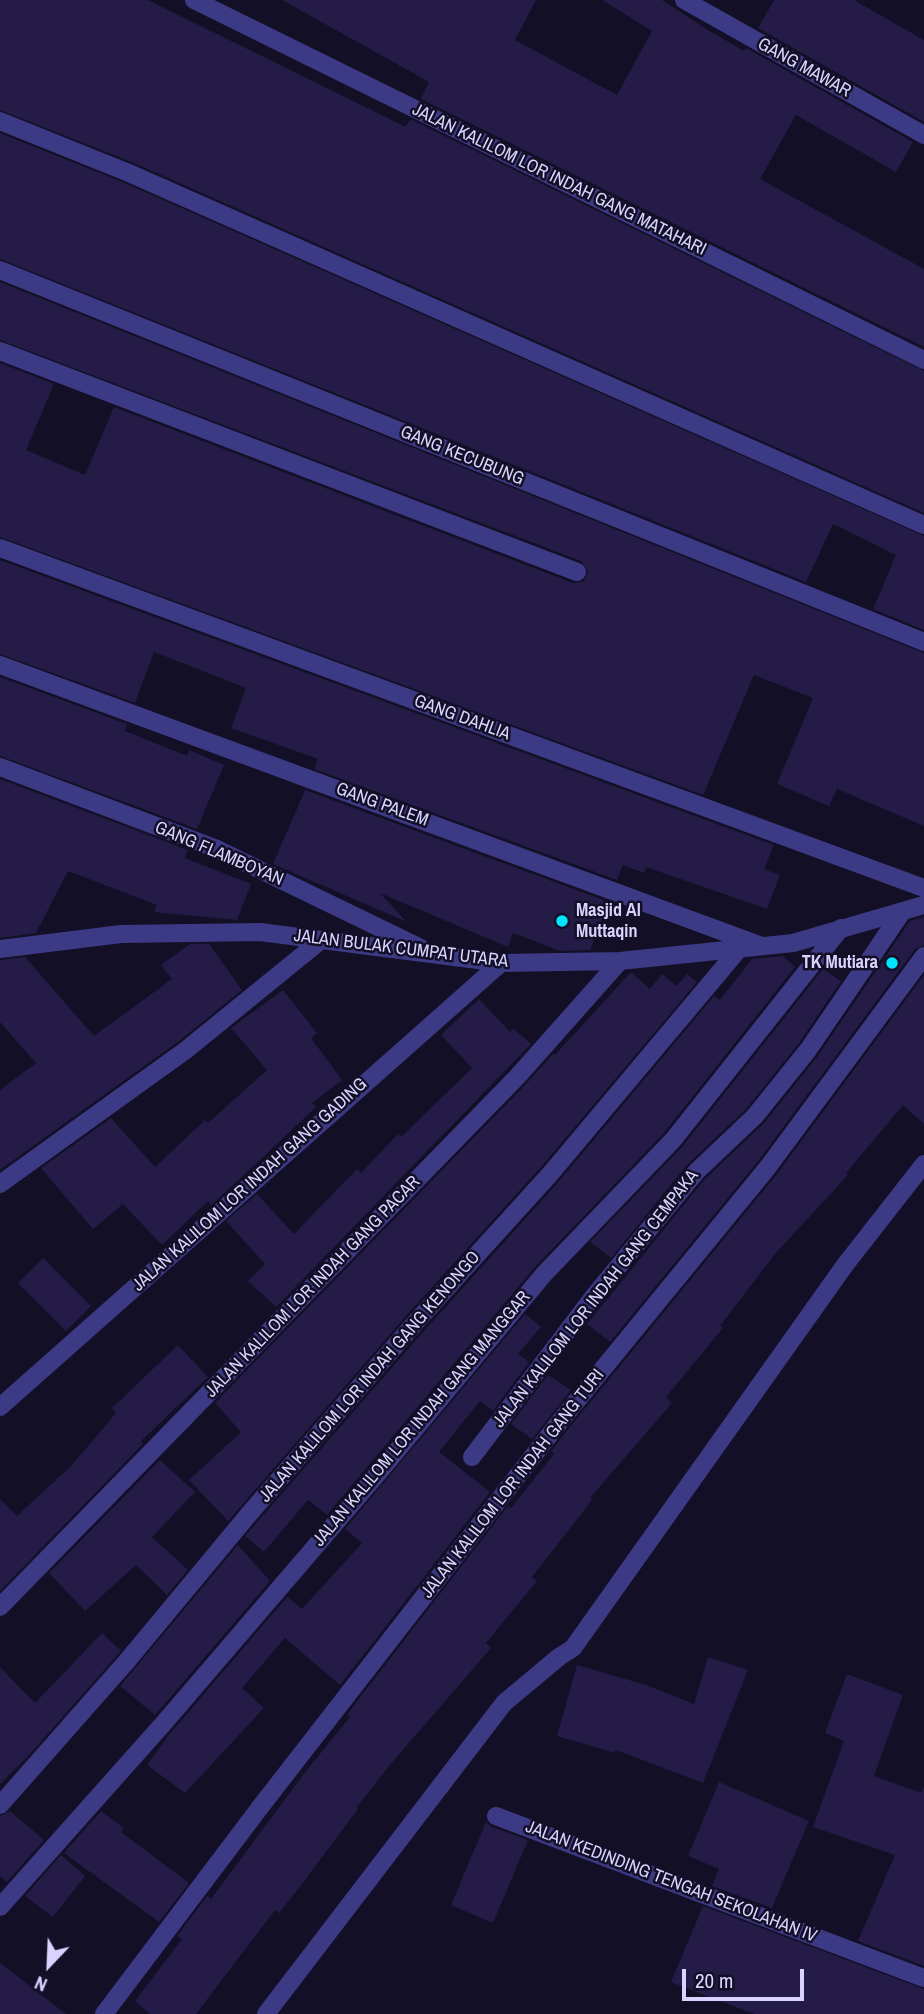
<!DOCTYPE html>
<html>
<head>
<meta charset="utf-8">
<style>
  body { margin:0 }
  #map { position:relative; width:924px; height:2014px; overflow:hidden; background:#130f26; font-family:"Archivo Narrow",sans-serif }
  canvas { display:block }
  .north { position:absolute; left:14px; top:1930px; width:70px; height:70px; -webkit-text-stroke:5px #130f26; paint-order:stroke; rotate:203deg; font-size:19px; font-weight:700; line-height:28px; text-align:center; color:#d9d4ff }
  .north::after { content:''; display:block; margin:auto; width:24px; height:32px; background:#d9d4ff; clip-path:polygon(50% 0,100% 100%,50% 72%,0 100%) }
  .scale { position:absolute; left:682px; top:1969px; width:122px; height:32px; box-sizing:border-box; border:4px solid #d9d4ff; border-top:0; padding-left:9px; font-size:21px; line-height:24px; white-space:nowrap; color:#d9d4ff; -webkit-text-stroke:5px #130f26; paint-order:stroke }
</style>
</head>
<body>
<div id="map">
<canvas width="924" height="2014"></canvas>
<div class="north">N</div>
<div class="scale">20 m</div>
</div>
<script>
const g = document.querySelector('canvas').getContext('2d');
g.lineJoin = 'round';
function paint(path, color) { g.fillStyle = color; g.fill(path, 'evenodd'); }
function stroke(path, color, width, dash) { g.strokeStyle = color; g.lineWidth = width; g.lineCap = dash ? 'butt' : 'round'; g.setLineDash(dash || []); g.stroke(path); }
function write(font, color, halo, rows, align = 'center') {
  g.font = font + ' "Archivo Narrow",sans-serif'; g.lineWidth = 5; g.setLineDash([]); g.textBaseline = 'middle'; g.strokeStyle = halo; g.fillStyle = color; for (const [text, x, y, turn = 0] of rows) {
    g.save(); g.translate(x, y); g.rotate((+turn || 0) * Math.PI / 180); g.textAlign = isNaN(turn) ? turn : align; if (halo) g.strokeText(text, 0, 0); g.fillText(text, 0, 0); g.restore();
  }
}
paint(new Path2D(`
  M 0,0 L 148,0 L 406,127 L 410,119 L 924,371 L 924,513 L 134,163 L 0,110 Z
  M 282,0 L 536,0 L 515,40 L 617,95 L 652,31 L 602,0 L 662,0 L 708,30 L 744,51 L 746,48 L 913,142 L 896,172 L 796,115 L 760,179 L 924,269 L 924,347 L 421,99 L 429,82 Z
  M 774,0 L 854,0 L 924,40 L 924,122 L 758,28 Z
  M 0,133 L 125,183 L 924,536 L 924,630 L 873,609 L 896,555 L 833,524 L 806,582 L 0,259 Z
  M 0,282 L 924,653 L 924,826 L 837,789 L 829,806 L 777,784 L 813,698 L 754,675 L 703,795 L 0,537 L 0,363 L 54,384 L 26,450 L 85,475 L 114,407 L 573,583 L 584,581 L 588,571 L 581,561 L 0,340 Z
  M 0,560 L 774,845 L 764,869 L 780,875 L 767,909 L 646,867 L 644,873 L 623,865 L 617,880 L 314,769 L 318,759 L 231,728 L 246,688 L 154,652 L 135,703 L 0,654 Z
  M 0,677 L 127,724 L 125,731 L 187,756 L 189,750 L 224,765 L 197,829 L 0,756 Z
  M 0,779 L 188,850 L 185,858 L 251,884 L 237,920 L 154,912 L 157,905 L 68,871 L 36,933 L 0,938 Z
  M 305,790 L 609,902 L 590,950 L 560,951 L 513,933 L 508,947 L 380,893 L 407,922 L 273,864 Z
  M 924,917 L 924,945 L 915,949 L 759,1160 L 610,1342 L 587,1324 L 704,1180 L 764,1123 L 817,1057 L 910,921 Z
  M 190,944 L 209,944 L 242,990 L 179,1041 L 0,1170 L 0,1090 L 36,1063 L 0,1022 L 0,960 L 25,957 L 94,1036 L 172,979 L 161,965 Z
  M 783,956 L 795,967 L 664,1133 L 535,1267 L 327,1515 L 308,1500 L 264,1552 L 245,1536 L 424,1331 L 560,1180 L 714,996 L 720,1000 L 752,959 Z
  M 823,969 L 841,981 L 799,1043 L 747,1108 L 687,1165 L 611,1258 L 590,1242 L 682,1147 Z
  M 631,972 L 650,989 L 662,974 L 677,986 L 687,974 L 697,982 L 542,1166 L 406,1316 L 228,1521 L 189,1480 L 241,1432 L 215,1403 L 525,1085 L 553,1054 L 555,1055 Z
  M 924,975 L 924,1124 L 903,1105 L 846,1173 L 848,1175 L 775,1254 L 720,1326 L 723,1328 L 666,1397 L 672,1403 L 590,1498 L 592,1500 L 532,1577 L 537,1581 L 486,1643 L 491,1648 L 389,1766 L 356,1808 L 358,1809 L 302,1884 L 279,1913 L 275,1910 L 196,2014 L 150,2014 L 135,2001 L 182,1939 L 177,1936 L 207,1896 L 211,1899 L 306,1771 L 350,1717 L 347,1715 L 358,1700 L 508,1506 L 511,1508 L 554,1454 L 551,1451 L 570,1427 L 777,1174 Z
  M 283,990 L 317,1033 L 311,1038 L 342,1080 L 312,1103 L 316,1107 L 242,1177 L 211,1205 L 208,1201 L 162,1245 L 123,1204 L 93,1229 L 41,1168 L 111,1118 L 155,1167 L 205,1120 L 208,1123 L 267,1070 L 231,1028 Z
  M 479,999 L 510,1032 L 513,1028 L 531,1044 L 276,1307 L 248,1281 L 265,1264 L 226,1221 L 257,1194 L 294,1234 L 357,1169 L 361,1173 L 398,1134 L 401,1137 L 472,1068 L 441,1035 Z
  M 43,1258 L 91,1306 L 66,1331 L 18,1283 Z
  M 525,1314 L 541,1327 L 518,1354 L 529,1362 L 493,1411 L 480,1401 L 439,1452 L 490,1492 L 340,1685 L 285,1638 L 242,1688 L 264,1708 L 185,1793 L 147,1765 L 168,1736 L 287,1597 L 302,1609 L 362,1543 L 345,1529 Z
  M 178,1345 L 208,1377 L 141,1441 L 143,1444 L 0,1591 L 0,1499 L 17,1516 L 72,1465 L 116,1413 L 112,1408 Z
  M 548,1375 L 571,1390 L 532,1439 L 511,1424 Z
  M 160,1460 L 195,1492 L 152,1537 L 188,1570 L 167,1595 L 136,1565 L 85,1611 L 49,1573 Z
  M 238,1545 L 270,1581 L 155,1715 L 120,1686 Z
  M 102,1633 L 121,1651 L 30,1754 L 0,1784 L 0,1667 L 35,1703 Z
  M 708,1657 L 748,1670 L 703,1783 L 616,1750 L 615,1753 L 557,1736 L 577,1665 L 646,1685 L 694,1704 Z
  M 847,1674 L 903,1695 L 874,1776 L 921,1793 L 924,1787 L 924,1966 L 858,1941 L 895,1855 L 813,1827 L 844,1741 L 825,1733 Z
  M 719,1782 L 809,1821 L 772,1908 L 712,1886 L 719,1869 L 688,1856 Z
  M 10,1811 L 44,1840 L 7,1882 L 0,1876 L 0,1816 Z
  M 101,1811 L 124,1828 L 121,1832 L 189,1883 L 159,1922 L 64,1853 Z
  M 486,1822 L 492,1827 L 528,1840 L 493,1923 L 451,1905 Z
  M 61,1855 L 85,1876 L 53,1917 L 25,1896 Z
  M 703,1906 L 924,1989 L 924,2014 L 754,2014 L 671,1982 Z
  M 0,1963 L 66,2014 L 0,2014 Z`), '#241b47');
stroke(new Path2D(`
  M 194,0 L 924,360
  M 684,0 L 924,135
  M 0,121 L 129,173 L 924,525
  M 0,270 L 924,642
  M 0,351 L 577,572
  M 0,548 L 924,888
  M 0,665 L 759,945
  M 0,767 L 217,849 L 421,948
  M 0,949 L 121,934 L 260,932 L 501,963 L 620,961 L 793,943 L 924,905
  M 0,1184 L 186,1050 L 320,941
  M 0,1407 L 501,963
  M 472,1457 L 594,1296 L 696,1172 L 755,1116 L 808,1050 L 902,912
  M 0,1607 L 517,1077 L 620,961
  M 0,1805 L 127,1661 L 249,1514 L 415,1323 L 551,1173 L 739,949
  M 496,1816 L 924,1978
  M 0,1907 L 163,1724 L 380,1471 L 544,1274 L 673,1140 L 841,928
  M 104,2014 L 261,1806 L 561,1420 L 768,1167 L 924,956
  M 266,2014 L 504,1703 L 559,1657 L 573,1648 L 845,1265 L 924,1164`), '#3d3a85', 18);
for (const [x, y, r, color] of [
  [562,921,7,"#00e5ff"],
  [892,963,7,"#00e5ff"]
]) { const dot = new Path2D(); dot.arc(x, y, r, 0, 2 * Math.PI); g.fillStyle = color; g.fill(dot); stroke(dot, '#130f26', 2.5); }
write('18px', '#d9d4ff', '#130f26', [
  ["GANG MAWAR",804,68,29],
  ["JALAN KALILOM LOR INDAH GANG MATAHARI",559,180,26],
  ["GANG KECUBUNG",462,456,22],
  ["GANG DAHLIA",462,718,20],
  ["GANG PALEM",382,805,20],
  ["GANG FLAMBOYAN",219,854,23],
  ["JALAN BULAK CUMPAT UTARA",401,949,7],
  ["JALAN KALILOM LOR INDAH GANG GADING",250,1185,-42],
  ["JALAN KALILOM LOR INDAH GANG PACAR",313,1287,-46],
  ["JALAN KALILOM LOR INDAH GANG CEMPAKA",596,1299,-52],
  ["JALAN KALILOM LOR INDAH GANG KENONGO",370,1377,-49],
  ["JALAN KALILOM LOR INDAH GANG MANGGAR",422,1419,-50],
  ["JALAN KALILOM LOR INDAH GANG TURI",513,1484,-52],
  ["JALAN KEDINDING TENGAH SEKOLAHAN IV",671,1882,21]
]);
write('bold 18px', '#d9d4ff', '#130f26', [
  ["Masjid Al",576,911],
  ["Muttaqin",576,932],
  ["TK Mutiara",878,963,"right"]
], 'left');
</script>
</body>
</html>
